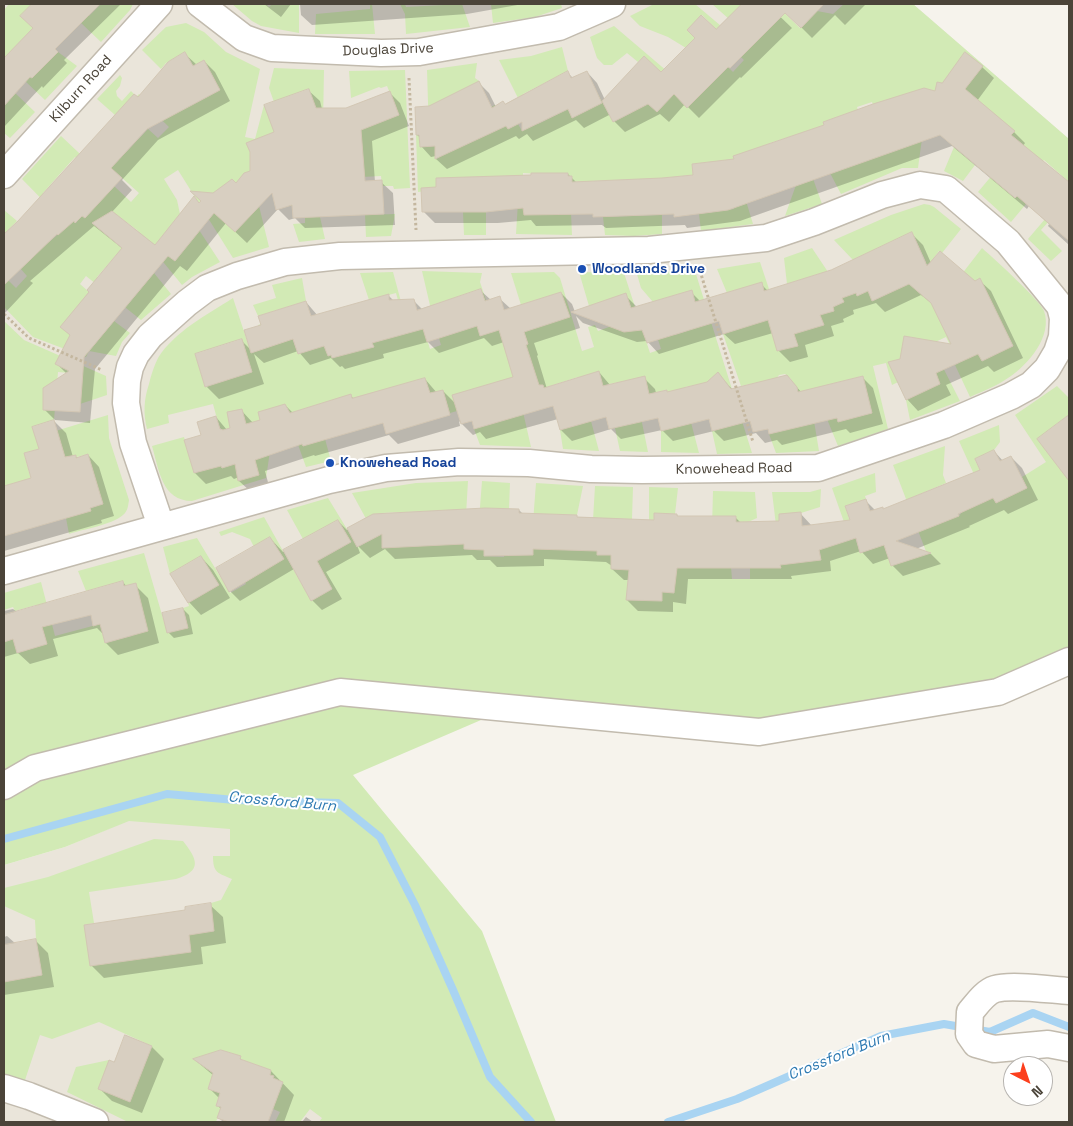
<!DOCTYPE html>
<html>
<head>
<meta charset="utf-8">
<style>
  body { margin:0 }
  #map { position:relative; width:1073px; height:1126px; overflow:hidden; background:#f6f3ec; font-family:"Space Grotesk",sans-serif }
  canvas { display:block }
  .frame { position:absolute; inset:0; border:5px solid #4b4439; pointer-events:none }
  .north { position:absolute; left:1003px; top:1056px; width:50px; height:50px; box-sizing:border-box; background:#fff; border:1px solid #b7b4b0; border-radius:50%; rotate:139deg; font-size:14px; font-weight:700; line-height:20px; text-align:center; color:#4b4439 }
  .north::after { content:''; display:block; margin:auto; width:18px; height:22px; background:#fc3f1d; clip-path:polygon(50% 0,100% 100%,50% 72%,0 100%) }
</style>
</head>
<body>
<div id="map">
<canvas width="1073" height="1126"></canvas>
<div class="frame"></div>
<div class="north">N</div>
</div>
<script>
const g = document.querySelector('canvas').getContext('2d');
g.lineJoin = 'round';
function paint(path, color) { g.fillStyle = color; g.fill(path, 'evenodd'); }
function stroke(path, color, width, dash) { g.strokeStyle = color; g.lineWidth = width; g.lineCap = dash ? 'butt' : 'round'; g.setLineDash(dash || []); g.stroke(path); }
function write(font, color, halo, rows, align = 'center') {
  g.font = font + ' "Space Grotesk",sans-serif'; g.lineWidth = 4; g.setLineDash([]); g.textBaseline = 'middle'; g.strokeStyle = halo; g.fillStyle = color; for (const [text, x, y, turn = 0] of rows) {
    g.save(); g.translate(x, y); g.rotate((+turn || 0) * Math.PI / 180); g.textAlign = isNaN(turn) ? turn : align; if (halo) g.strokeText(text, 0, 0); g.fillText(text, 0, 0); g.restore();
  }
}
paint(new Path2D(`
  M 4,4 L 913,4 L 1069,139 L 1069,514 L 922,598 L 4,701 Z
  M 243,810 L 401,1122 L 4,1122 L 4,865 L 65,847 L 151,811 Z`), '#eae5da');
paint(new Path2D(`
  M 9,4 L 32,4 L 21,16 L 33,28 L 7,55 L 32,78 L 58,52 L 77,66 L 45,100 L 4,61 L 4,10 Z
  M 101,4 L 133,4 L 130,10 L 101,42 L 80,22 L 86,14 L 89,16 Z
  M 232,4 L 266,4 L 269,7 L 272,4 L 299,4 L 299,33 L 261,26 L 252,21 Z
  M 370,4 L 372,4 L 375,34 L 315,34 L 316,14 L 370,9 Z
  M 400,4 L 405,4 L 406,7 L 462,4 L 470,27 L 406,34 L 405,14 Z
  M 491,4 L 561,4 L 562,8 L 535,17 L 493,23 Z
  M 654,4 L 695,4 L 721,26 L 746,36 L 759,39 L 781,17 L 769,4 L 775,4 L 800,28 L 817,11 L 833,14 L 844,4 L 913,4 L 1069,139 L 1069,182 L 1044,160 L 1037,167 L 995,181 L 1015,198 L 1017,196 L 1026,204 L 1011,222 L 978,192 L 1020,142 L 1009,133 L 944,106 L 937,136 L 923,131 L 918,168 L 902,168 L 841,194 L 830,173 L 846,114 L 823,122 L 826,133 L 800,142 L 822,204 L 785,216 L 796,185 L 792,136 L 770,143 L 746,201 L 753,224 L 701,231 L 699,214 L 734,209 L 729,169 L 712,162 L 692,164 L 693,175 L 656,179 L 592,181 L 572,187 L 572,176 L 523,173 L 524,214 L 571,213 L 572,235 L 516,234 L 518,202 L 504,176 C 475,177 448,190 418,192 L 416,135 L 419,135 L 420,147 L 436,146 L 429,135 L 427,70 L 477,63 L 475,78 L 479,81 L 491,107 L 495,105 L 508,129 L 518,124 L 522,131 L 532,126 L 499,60 L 531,56 L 562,47 L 568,71 L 523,94 L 538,124 L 568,109 L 572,118 L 588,110 L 571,78 L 587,100 L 598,94 L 613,122 L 631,113 L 622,94 L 629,85 L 657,112 L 668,100 L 671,81 L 644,56 L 638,62 L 627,53 L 612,65 L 604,65 L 597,58 L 590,37 L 614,26 L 668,72 L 728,67 L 733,72 L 744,60 L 735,51 L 736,49 L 702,15 L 687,30 L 695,38 L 686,48 L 668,37 L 640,26 L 630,16 ZM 872,102 L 873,105 L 874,158 L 857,107 Z
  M 712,4 L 742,4 L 729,19 Z
  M 186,23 L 204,32 L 226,52 L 260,69 L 245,137 L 255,139 L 264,105 L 318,113 L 308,89 L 274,102 L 269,88 L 274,68 L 324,70 L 323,124 L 353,105 L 363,129 L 399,115 L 387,86 L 381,88 L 379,87 L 351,98 L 349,71 L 405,70 L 410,188 L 394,189 L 393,186 L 382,186 L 381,176 L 342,178 L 292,206 L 288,206 L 283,184 L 211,210 L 235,232 L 259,206 L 269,247 L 233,258 L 178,170 L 164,179 L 177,200 L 180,214 L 155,245 L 175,261 L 199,230 L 220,262 L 192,277 L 182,285 L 137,230 L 117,215 L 104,233 L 125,249 L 117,254 L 97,277 L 129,303 L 154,273 L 171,294 L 141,320 L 86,276 L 80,284 L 89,292 L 89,351 L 114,321 L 130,333 L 122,342 L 116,356 L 89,351 L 86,357 L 33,337 L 4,307 L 4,276 L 16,288 L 27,276 L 20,268 L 33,226 L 49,242 L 68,226 L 22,179 L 61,136 L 131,202 L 139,193 L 111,168 L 148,129 L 158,138 L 169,127 L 137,96 L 139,94 L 160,112 L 176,82 L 190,106 L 220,90 L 204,60 L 193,66 L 185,52 L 166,63 L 161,69 L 142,50 L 166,27 ZM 75,157 L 101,180 L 83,214 L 76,223 L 43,193 Z
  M 120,75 L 122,78 L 120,86 L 116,91 L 117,96 L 122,101 L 131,91 L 134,94 L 115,115 L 97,99 Z
  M 15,93 L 35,112 L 10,138 L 4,133 L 4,106 Z
  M 954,147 L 975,165 L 963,181 L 944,171 Z
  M 1069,191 L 1069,199 L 1041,230 L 1062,251 L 1051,261 L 1028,239 Z
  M 924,204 L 930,205 L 934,207 L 961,229 L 942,253 L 939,251 L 930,263 L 915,270 L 951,288 L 982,248 C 994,259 1039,299 1044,311 C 1053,336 1028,365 1008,378 C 997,386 983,391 970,397 L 955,365 L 959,363 L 946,337 L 931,344 L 960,401 L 910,420 L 906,400 L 940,383 L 924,348 L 913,337 L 906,338 L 898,382 L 892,385 L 886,363 L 873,366 L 888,429 L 838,446 L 827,419 L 836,416 L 838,422 L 872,413 L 862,376 L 828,385 L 814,421 L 819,451 L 776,453 L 769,434 L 806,425 L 797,388 L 793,388 L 791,379 L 785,374 L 779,375 L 764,395 L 760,382 L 741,386 L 723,334 L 772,318 L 762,283 L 727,293 L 717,269 L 760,262 L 775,307 L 823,325 L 820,315 L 834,311 L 822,273 L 787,284 L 784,258 L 812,248 L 828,272 L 868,291 L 873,301 L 885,295 L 880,284 L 926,262 L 912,232 L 853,260 L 834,240 L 891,215 ZM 980,279 L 1013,346 L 982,361 L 949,294 Z
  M 4,210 L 17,221 L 4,234 Z
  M 463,212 L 486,212 L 486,235 L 464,235 Z
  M 395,214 L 391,236 L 366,237 L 365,215 Z
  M 662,215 L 662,234 L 634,236 L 605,235 L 603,217 Z
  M 305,217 L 320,217 L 325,239 L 299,242 L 293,224 L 305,223 Z
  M 422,271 L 482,273 L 480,282 L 493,321 L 517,347 L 528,344 L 523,328 L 569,317 L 561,292 L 521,305 L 511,273 L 554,272 L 560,278 L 582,351 L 594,347 L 588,327 L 595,325 L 598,331 L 617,324 L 589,306 L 579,272 L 624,273 L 650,353 L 661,349 L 654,327 L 675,335 L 687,331 L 684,320 L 699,315 L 692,290 L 653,302 L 641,288 L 636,271 L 695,271 L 752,453 L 717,454 L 712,431 L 738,424 L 724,380 L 718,375 L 711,378 L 702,407 L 696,385 L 685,387 L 691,410 L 688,411 L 699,453 L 661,452 L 661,431 L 688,424 L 669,398 L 666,390 L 649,394 L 639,408 L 648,452 L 620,451 L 615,428 L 629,380 L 600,386 L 578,377 L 547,387 L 548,405 L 543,385 L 529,388 L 523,412 L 531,447 L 480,445 L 474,429 L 520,415 L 454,400 L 457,411 L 450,413 L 443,390 L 375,409 L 336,399 L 293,412 L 303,446 L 325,439 L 331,461 L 306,467 L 291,425 L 258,412 L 270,451 L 266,478 L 192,501 C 162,501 159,470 152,446 L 184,437 L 194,473 L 221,466 L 222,468 L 242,462 L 219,426 L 213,404 L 168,415 L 169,423 L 147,429 C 143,413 144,399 149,384 C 151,375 154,366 158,358 C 175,331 207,315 233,298 L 251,353 L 266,348 L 258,325 L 261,324 L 292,338 L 298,354 L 321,347 L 320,330 L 328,356 C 343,351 358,351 374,347 L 370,336 L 405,326 L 396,293 L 369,300 L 360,273 L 393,272 L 407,324 L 421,320 L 430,349 L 441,345 L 432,314 ZM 481,289 L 492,321 L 445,336 L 435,304 ZM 241,339 L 252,372 L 205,387 L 195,354 Z
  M 302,278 L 306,301 L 258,316 L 253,305 L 276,298 L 272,285 Z
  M 4,321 L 24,340 L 106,376 L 107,395 L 80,404 L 82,374 L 58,372 L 54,420 L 32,427 L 36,437 L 108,415 L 109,438 L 129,500 C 128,506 128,511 123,515 C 112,525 83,529 69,534 L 66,518 L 102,504 L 88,454 L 73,458 L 71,456 L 50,462 L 42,448 L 24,453 L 35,495 L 20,499 L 15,483 L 4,486 Z
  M 1057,386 L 1069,398 L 1069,416 L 1067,416 L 1038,439 L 1058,466 L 1069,457 L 1069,661 L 998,692 L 759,732 L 509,708 L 353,775 L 482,931 L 556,1122 L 319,1122 L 322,1118 L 310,1109 L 300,1122 L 275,1122 L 280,1112 L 264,1105 L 273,1076 L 270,1075 L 271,1070 L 240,1059 L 240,1056 L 221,1050 L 204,1057 L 214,1071 L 208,1088 L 220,1093 L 216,1105 L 221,1107 L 216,1122 L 128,1122 L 67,1092 L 76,1067 L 109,1060 L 130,1101 L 152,1046 L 99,1022 L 52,1039 L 40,1035 L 24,1083 L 4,1076 L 4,982 L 42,975 L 36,939 L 35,920 L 4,906 L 4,888 L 48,877 L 154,839 L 183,841 C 198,860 202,871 176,879 L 89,892 L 94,923 L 84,925 L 191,952 L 189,935 L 214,931 L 211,903 L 221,900 L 232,879 C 218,873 213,873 213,856 L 230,856 L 230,829 L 129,821 L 65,847 L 4,865 L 4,642 L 13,639 L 17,653 L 47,644 L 36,605 L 15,611 L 13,607 L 4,610 L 4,593 L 41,582 L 55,636 L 100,624 L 105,643 L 132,636 L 143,613 L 136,583 L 124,586 L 123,581 L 86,591 L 78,571 L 144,553 L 167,632 L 188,627 L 183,608 L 189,606 L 188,603 L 219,585 L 201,556 L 170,574 L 163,547 L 197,538 L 230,593 L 246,584 L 232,559 L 284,559 L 270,537 L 254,547 L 250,539 L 232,532 L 221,536 L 219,532 L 264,517 L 311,601 L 332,589 L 316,562 L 351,542 L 338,520 L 303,539 L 287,510 L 328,498 L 358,547 L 376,537 L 352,493 L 416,483 L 468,481 L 464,549 L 477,550 L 484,543 L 484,556 L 504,557 L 505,545 L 533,522 L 536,483 L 583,486 L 577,515 L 541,514 L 593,520 L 595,486 L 633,487 L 632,519 L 598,518 L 598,555 L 611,555 L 611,569 L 631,570 L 649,524 L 649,487 L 678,488 L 675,514 L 654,513 L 653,563 L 711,563 L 713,491 L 755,492 L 757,518 L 748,522 L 736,522 L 735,516 L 714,516 L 731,567 L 732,579 L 750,579 L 750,568 L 781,567 L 772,492 L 810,492 L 821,489 L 820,507 L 801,513 L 800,512 L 779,515 L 785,564 L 821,560 L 817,528 L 850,539 L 832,488 L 875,473 L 876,492 L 865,496 L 866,499 L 845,506 L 860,553 L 884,545 L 891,565 L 927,554 L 893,465 L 945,446 L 943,475 L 946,483 L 913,497 L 926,529 L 959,516 L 962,512 L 986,501 L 959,441 L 999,425 L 1000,442 L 994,450 L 975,460 L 996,503 L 1027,488 L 1022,477 L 1046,462 L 1015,415 ZM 456,510 L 457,544 L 382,548 L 381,513 Z
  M 584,395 L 599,451 L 563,449 L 560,430 L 587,422 Z
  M 482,481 L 510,483 L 509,509 L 485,508 L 478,533 Z`), '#d2eab5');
paint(new Path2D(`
  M 34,4 L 121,4 L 64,60 L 67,63 L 43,88 L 42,86 L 4,127 L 4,60 L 35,28 L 22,16 Z
  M 264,4 L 291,4 L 281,17 Z
  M 300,4 L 523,4 L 467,14 L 312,25 L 301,15 Z
  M 744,4 L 767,4 L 792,28 L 741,78 L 740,77 L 699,118 L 685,104 L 669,122 L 660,114 L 625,132 L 614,121 L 611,114 L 584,128 L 576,120 L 533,141 L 527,134 L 519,139 L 516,136 L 447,169 L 436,159 L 436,156 L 431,157 L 421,146 L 421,138 L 417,135 L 430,107 L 479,83 L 489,93 L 496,107 L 505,105 L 568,73 L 573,78 L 587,72 L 597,83 L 605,100 L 661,74 L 716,31 Z
  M 794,4 L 866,4 L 845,25 L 835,15 L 812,38 L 786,12 Z
  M 185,54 L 197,65 L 204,61 L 215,72 L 230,101 L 158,140 L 122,180 L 132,190 L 112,212 L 156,246 L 194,198 L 200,204 L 213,194 L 236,185 L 252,172 L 276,132 L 308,90 L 320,101 L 322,109 L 346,109 L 389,92 L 400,103 L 409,126 L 372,141 L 375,182 L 381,182 L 393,193 L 395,225 L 305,228 L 295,218 L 289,220 L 278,209 L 247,243 L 226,223 L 187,271 L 180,266 L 95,369 L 90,423 L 55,420 L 44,409 L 67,374 L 56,363 L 71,336 L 62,327 L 123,249 L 94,226 L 30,281 L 33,283 L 4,314 L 4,237 L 138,99 Z
  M 982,67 L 994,78 L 977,101 L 1014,132 L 1025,143 L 1023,146 L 1069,184 L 1069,245 L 1048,226 L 1049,224 L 1029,206 L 1027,209 L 952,146 L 740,221 L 687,228 L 685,225 L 606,228 L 602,225 L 536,226 L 531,220 L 498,223 L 435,223 L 424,212 L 568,174 L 577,183 L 662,180 L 694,176 L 735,160 L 936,92 L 942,85 Z
  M 912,234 L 923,245 L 931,263 L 975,282 L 979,280 L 991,291 L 1023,358 L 994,372 L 988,366 L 946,385 L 951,395 L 918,411 L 907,399 L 953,346 L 934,305 L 921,295 L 885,312 L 876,303 L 853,310 L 854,314 L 843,319 L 844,322 L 831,326 L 834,336 L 805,345 L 808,357 L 790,362 L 778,350 L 773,333 L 735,344 L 724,334 L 659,354 L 647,341 L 637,342 L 583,323 L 576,316 L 580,328 L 534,343 L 538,355 L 537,356 L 547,389 L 599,372 L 610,385 L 644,378 L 655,389 L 656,393 L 666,391 L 668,393 L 708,383 L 718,374 L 733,390 L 787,376 L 802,393 L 862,377 L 873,388 L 883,424 L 850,433 L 846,429 L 782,445 L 777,440 L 765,443 L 756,433 L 724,441 L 714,431 L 673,441 L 662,430 L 621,439 L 611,429 L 572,441 L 561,430 L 558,419 L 486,439 L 480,432 L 473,435 L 459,421 L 460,426 L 398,444 L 389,435 L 315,456 L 314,455 L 265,471 L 269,486 L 250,491 L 239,481 L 239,477 L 234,479 L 231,476 L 206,484 L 195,473 L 186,441 L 202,436 L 216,417 L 227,430 L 231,429 L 241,410 L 253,423 L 262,420 L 285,405 L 293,413 L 351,396 L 354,399 L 425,379 L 437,393 L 443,391 L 456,404 L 514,378 L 504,342 L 492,346 L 484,338 L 439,353 L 428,342 L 383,354 L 384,358 L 345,369 L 342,366 L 340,367 L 331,358 L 310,365 L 298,351 L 264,363 L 254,354 L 264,384 L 219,399 L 206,386 L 241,340 L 252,351 L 263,326 L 306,302 L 318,316 L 389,296 L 394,301 L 413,300 L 422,309 L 481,291 L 491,300 L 499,298 L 511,309 L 561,293 L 572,304 L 575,312 L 625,295 L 637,307 L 691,292 L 701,302 L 761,284 L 768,291 L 831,271 Z
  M 1069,415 L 1069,475 L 1059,465 L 1039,439 Z
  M 54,421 L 66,433 L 73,457 L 75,456 L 78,458 L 88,455 L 99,467 L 114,516 L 101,520 L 102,523 L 4,551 L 4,487 L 32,479 L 40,450 Z
  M 994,451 L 1003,461 L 1011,457 L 1022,468 L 1038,500 L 1008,514 L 1004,510 L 969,526 L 970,527 L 916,549 L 931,554 L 941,564 L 903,576 L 892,565 L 890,558 L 873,564 L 861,551 L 830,561 L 831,571 L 791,576 L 792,579 L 688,579 L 686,604 L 673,602 L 673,612 L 638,611 L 627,600 L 629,580 L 624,580 L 612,569 L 612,566 L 606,562 L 544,559 L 544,566 L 497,567 L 490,560 L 477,560 L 472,555 L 395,559 L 385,549 L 370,558 L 357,545 L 360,553 L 326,572 L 342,599 L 322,610 L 312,600 L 294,569 L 240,601 L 230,591 L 270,538 L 283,552 L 338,521 L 347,530 L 374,515 L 519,510 L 523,514 L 655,521 L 677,515 L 679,517 L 735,517 L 741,523 L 781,523 L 800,513 L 812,526 L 851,521 L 866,501 L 876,511 L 884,511 L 981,470 Z
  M 201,557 L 213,570 L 230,598 L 201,615 L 189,602 Z
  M 123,582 L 127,587 L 136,586 L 148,598 L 159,643 L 118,655 L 106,643 L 104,635 L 97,628 L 53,639 L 58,656 L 30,664 L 18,653 L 4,657 L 4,611 L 13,609 L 17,612 Z
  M 183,609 L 189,615 L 193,634 L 174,638 L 168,632 Z
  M 210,905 L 223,917 L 226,943 L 201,947 L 203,964 L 104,978 L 91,965 L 187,912 Z
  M 7,936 L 16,944 L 36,941 L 48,953 L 54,987 L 4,995 L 4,937 Z
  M 152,1047 L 164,1059 L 142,1113 L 112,1101 L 100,1089 L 115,1064 Z
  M 240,1058 L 244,1062 L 271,1071 L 294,1095 L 284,1122 L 223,1122 L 219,1118 L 222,1110 L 217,1105 L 220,1099 L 209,1088 L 214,1076 L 195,1060 Z
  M 306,1117 L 313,1122 L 302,1122 Z`), '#0003');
stroke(new Path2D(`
  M 4,839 L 167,794 L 235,800 L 338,803 L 380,837 L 415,905 L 453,990 L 490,1077 L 531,1122
  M 668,1122 L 737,1099 L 881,1036 L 944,1024 L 990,1032 L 1033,1013 L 1069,1027`), '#a9d4f2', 8);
const building = new Path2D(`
  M 32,4 L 100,4 L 55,49 L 58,52 L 32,78 L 30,77 L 4,106 L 4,58 L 33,28 L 20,16 Z
  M 742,4 L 824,4 L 801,28 L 785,13 L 730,68 L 728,67 L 687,108 L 674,94 L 657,112 L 648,104 L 613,122 L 602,101 L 644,56 L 661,72 L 695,38 L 687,30 L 701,15 L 716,29 Z
  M 185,52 L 193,66 L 204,60 L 220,90 L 147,129 L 111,168 L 122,178 L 85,218 L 82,216 L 75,223 L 74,221 L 58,235 L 57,234 L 4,285 L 4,234 L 18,221 L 134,94 L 138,97 L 168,62 Z
  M 965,52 L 983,66 L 965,89 L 1015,131 L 1011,135 L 1069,182 L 1069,241 L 1017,196 L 1015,198 L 940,135 L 728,210 L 674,217 L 674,214 L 593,217 L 593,214 L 524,215 L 523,208 L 486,212 L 422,212 L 421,188 L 436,187 L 436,178 L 531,175 L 531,173 L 568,173 L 568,176 L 572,176 L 572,182 L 662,178 L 693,175 L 692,164 L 734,159 L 733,156 L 824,125 L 823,122 L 873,104 L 924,88 L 935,91 L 937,82 L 942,83 Z
  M 568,71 L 571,78 L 587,71 L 602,103 L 572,118 L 568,109 L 522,131 L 522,122 L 508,129 L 506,126 L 435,159 L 435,146 L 420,147 L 419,135 L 416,135 L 415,107 L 429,106 L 479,81 L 492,108 L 503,101 L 505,104 Z
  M 309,89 L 316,108 L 346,108 L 390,91 L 399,115 L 361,130 L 365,181 L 382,180 L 384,214 L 293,218 L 292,205 L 276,210 L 272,193 L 235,232 L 214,213 L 175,261 L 168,256 L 84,357 L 80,412 L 43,410 L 43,388 L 69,371 L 55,364 L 70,335 L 60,327 L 89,292 L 87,290 L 122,248 L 92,223 L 112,211 L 155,245 L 194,196 L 199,203 L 201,201 L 190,191 L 213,193 L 232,179 L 236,183 L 244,173 L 250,171 L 250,152 L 246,143 L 274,132 L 264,105 Z
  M 912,232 L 927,266 L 940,251 L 975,281 L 980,278 L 1013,346 L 982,361 L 978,354 L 936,373 L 940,384 L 906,400 L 888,362 L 900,359 L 904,336 L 951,344 L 931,303 L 909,284 L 872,301 L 868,291 L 857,296 L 856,293 L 842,298 L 844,302 L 833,307 L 834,311 L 820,315 L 824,325 L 794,334 L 798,346 L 777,351 L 768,320 L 723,334 L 719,321 L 647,343 L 642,330 L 624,332 L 571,312 L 626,293 L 631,308 L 692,290 L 695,302 L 762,282 L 764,291 L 831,270 Z
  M 481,289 L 485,301 L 500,296 L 504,310 L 561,292 L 570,317 L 524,332 L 528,344 L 526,345 L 539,385 L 543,385 L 544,388 L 599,371 L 603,386 L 645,376 L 649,394 L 667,390 L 667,392 L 707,382 L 718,372 L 731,389 L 787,375 L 797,387 L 798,392 L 863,376 L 872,413 L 838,422 L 837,418 L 769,434 L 768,429 L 753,432 L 750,421 L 712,431 L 709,419 L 661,431 L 658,418 L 609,429 L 606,417 L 560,430 L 553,406 L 474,429 L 472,421 L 461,424 L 452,395 L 513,377 L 499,330 L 480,336 L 477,326 L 427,342 L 423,329 L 372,343 L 374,347 L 332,358 L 331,355 L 328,356 L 324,346 L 298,354 L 293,339 L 251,353 L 244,330 L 261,325 L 258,316 L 306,301 L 311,316 L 389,294 L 389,300 L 414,299 L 417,310 Z
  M 242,339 L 252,372 L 205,387 L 195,354 Z
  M 425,378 L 430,393 L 443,390 L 450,415 L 386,434 L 383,423 L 303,446 L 302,444 L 255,460 L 259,475 L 238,481 L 235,464 L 222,468 L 221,466 L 194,473 L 184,440 L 201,435 L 197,422 L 216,416 L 220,429 L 223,430 L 230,428 L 227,412 L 242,409 L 246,424 L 260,420 L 258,412 L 285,404 L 290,413 L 351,394 L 352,398 Z
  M 1069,415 L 1069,481 L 1037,439 Z
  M 54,420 L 65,457 L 76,455 L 76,458 L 88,454 L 103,504 L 90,508 L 91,511 L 4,536 L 4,486 L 31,478 L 24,453 L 39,449 L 32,427 Z
  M 994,450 L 1000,461 L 1011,456 L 1027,488 L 996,503 L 993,498 L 958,514 L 959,516 L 896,541 L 931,553 L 891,566 L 884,545 L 860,553 L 856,538 L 819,550 L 821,560 L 780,565 L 781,568 L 677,568 L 674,593 L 662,592 L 662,601 L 626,600 L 629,570 L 611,569 L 611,555 L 597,555 L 597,551 L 533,549 L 533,555 L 484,556 L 484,550 L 464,549 L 464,544 L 382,548 L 382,534 L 357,547 L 347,528 L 373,514 L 485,508 L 519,509 L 519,513 L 577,515 L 577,517 L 654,520 L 654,513 L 677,514 L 677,516 L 736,516 L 736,522 L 779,521 L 779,514 L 801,512 L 802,526 L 850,520 L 845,506 L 866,499 L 870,511 L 883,507 L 883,509 L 980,470 L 975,459 Z
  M 338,520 L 351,542 L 317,561 L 332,589 L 311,601 L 283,550 Z
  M 270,537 L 284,559 L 229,592 L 216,568 Z
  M 201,556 L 219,585 L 188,603 L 170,574 Z
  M 123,581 L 124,586 L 136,583 L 148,631 L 105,643 L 100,624 L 93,626 L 91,615 L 42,627 L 47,644 L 17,653 L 13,639 L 4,642 L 4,615 Z
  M 183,608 L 188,628 L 167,633 L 162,613 Z
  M 211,903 L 214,931 L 189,935 L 191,952 L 90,966 L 84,925 L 185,910 L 185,907 Z
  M 36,939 L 42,975 L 4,982 L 4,945 Z
  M 125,1035 L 152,1046 L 130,1102 L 98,1089 L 109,1060 L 114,1062 Z
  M 221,1050 L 241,1056 L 240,1059 L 271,1070 L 270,1075 L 274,1076 L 273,1078 L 283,1082 L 268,1122 L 229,1122 L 217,1118 L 221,1107 L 216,1106 L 220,1093 L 208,1089 L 213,1073 L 193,1059 Z`);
paint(building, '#d8cfc1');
stroke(building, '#d3c7b4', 1);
const minor = new Path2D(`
  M 200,4 L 244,38 L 272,48 L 381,53 L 419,52 L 559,27 L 612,4
  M 4,175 L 159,4
  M 4,571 L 329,480 L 386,468 L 459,462 L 529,463 L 591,469 L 642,470 L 818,468 L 944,425 L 1011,396 L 1031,385 L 1047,369 L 1057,352 L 1062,337 L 1063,318 L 1060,306 L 1008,242 L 946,189 L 920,185 L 882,195 L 814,222 L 766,238 L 649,250 L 340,256 L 285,262 L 237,276 L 207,288 L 187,303 L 150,336 L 136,354 L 130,367 L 127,381 L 126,403 L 133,443 L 161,526
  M 4,786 L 35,768 L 340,692 L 759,732 L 998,692 L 1069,661
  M 1069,991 C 1052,990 1011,984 995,989 C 985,992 977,1004 970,1012 L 969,1034 L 976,1044 L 994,1049 L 1048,1044 L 1069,1048
  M 4,1088 L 29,1096 L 95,1122`);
stroke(minor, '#c2bbae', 29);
stroke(new Path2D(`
  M 409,78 L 416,230
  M 700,271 L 753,442
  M 4,314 L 29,338 L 102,370`), '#c4b79f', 3, [2.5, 2.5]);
stroke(minor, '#fff', 26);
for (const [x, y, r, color] of [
  [582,269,5,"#1a4fb4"],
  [330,463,5,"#1a4fb4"]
]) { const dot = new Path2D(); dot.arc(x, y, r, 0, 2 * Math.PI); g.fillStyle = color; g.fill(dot); stroke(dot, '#fff', 2); }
write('14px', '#4b4439', '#fff', [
  ["Douglas Drive",388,50,-2],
  ["Kilburn Road",81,89,-48],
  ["Knowehead Road",734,469,-1]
]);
write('bold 14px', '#164399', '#fff', [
  ["Woodlands Drive",592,269],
  ["Knowehead Road",340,463]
], 'left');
write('italic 15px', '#2e7ab2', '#fff', [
  ["Crossford Burn",282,802,5],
  ["Crossford Burn",839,1056,-22]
]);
</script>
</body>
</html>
